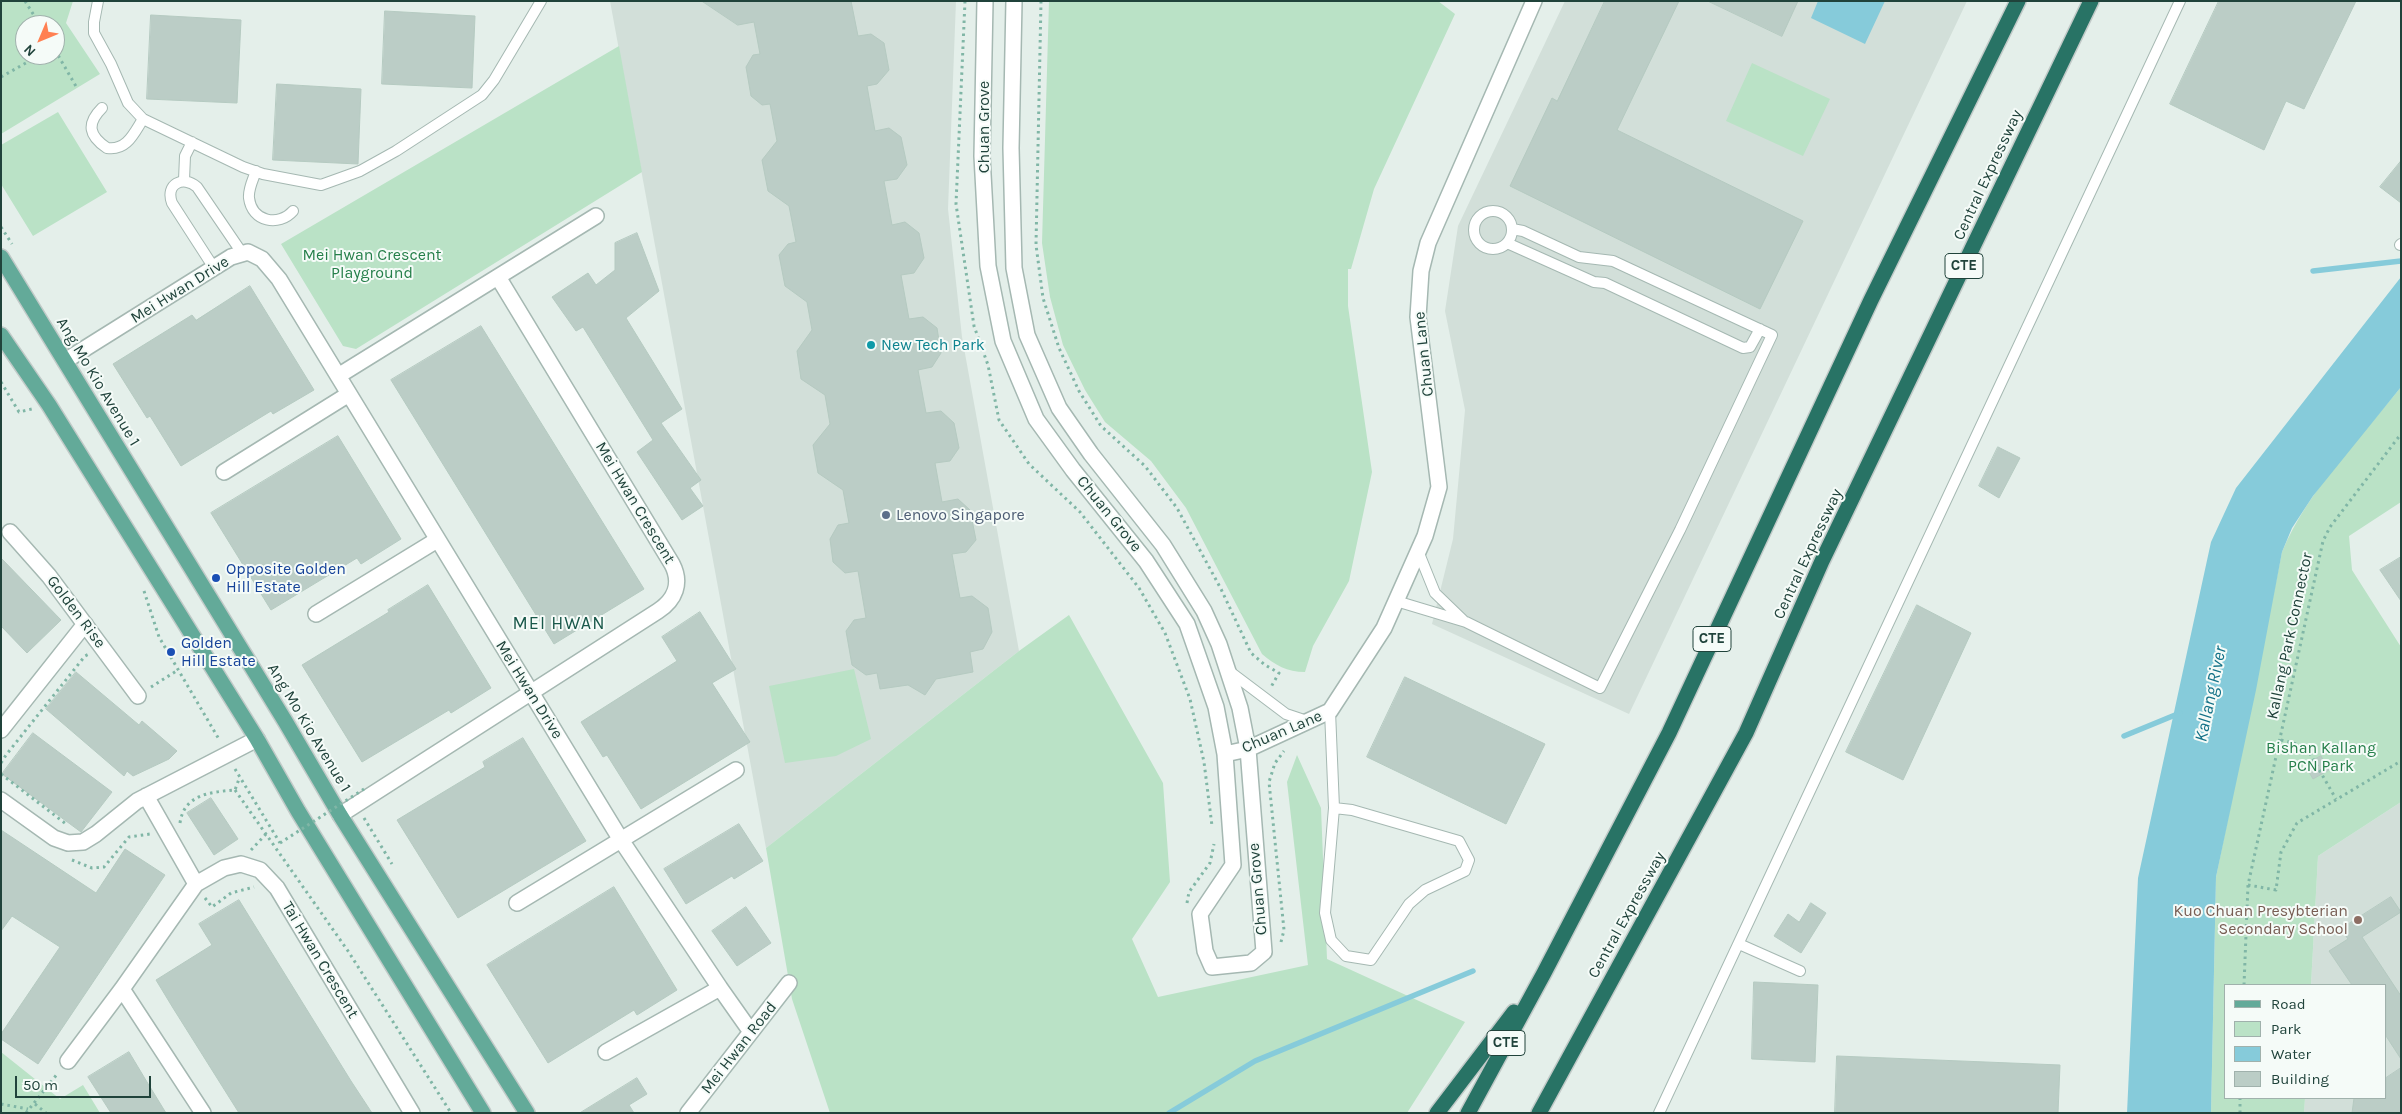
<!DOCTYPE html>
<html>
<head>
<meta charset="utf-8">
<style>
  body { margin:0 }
  #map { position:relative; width:2402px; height:1114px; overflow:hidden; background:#e4efea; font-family:Karla,sans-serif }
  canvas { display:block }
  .frame { position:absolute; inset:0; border:2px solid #20433b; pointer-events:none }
  .legend { position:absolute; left:2224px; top:984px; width:162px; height:115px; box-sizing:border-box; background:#f5fbf8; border:1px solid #a0b1ac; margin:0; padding:6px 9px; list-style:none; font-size:15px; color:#20433b }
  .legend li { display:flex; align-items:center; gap:10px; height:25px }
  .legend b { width:25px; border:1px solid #a0b1ac }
  .north { position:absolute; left:15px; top:15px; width:50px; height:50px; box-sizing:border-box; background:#f5fbf8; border:1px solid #a0b1ac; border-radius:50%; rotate:225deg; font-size:14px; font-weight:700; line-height:20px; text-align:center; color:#20433b }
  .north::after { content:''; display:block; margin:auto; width:18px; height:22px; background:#ff8052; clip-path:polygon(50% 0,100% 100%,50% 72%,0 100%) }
  .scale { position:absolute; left:15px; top:1076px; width:136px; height:22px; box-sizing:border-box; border:2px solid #20433b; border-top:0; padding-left:6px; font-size:15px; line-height:18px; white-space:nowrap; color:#20433b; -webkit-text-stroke:4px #f5fbf8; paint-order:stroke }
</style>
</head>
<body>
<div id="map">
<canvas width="2402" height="1114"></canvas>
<div class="frame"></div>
<ul class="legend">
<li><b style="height:6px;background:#63aa99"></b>Road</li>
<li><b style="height:14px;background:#bae2c6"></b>Park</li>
<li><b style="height:14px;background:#86cbda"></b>Water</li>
<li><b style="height:14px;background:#bbcdc6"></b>Building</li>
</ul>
<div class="north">N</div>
<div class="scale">50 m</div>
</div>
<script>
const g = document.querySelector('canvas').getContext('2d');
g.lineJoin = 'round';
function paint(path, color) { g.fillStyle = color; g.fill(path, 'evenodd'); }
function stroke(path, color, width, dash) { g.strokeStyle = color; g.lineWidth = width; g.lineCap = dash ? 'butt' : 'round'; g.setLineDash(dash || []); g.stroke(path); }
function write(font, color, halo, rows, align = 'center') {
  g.font = font + ' Karla,sans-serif'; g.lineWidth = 4; g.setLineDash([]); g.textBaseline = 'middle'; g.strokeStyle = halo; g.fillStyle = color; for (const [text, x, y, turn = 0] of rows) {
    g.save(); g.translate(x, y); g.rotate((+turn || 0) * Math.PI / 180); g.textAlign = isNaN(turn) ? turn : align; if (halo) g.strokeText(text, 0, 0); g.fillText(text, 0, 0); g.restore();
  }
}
paint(new Path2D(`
  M 610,1 L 956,1 L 948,209 L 962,337 L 1019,651 L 766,848 Z
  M 1565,1 L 1967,1 L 1629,714 L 1432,624 L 1453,539 L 1465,410 L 1445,311 L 1458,226 Z
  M 2401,802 L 2401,1113 L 2304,1113 L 2305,1098 L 2386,1098 L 2386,985 L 2311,985 L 2318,856 Z`), '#d2dfd9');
paint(new Path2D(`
  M 1,1 L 73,1 L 66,23 L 100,74 L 1,134 ZM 25,25 L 55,25 L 55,55 L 25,55 Z
  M 1049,1 L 1438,1 L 1455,14 L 1374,189 L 1351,269 L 1348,269 L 1348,306 L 1372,472 L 1349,581 L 1313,646 L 1305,672 C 1287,672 1275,665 1262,654 L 1186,508 L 1151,461 L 1105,422 L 1085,390 L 1063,345 L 1050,297 L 1042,243 Z
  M 619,46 L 642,172 L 356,349 L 343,346 L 281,244 Z
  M 1752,63 L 1830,99 L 1803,156 L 1726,121 Z
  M 58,112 L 107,192 L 33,236 L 1,184 L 1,145 Z
  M 2401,387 L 2401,502 L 2349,536 L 2352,570 L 2401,647 L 2401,802 L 2318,856 L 2311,985 L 2226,985 L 2226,1098 L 2305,1098 L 2304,1113 L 2211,1113 L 2216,877 L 2282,552 C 2308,490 2359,439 2401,387 Z
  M 1069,615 L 1163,783 L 1170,882 L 1132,939 L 1158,997 L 1308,965 L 1287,782 L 1297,755 L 1321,808 L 1327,959 L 1465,1022 L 1407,1113 L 830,1113 L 792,999 L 766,848 L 1019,651 Z
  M 854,669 L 871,739 L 836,756 L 785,763 L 769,686 Z
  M 1,1052 L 60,1099 L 83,1085 L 100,1113 L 3,1113 L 1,1111 Z`), '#bae2c6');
paint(new Path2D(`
  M 1818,1 L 1885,1 L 1865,44 L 1811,18 Z
  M 2401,277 L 2401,387 L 2313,496 L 2292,528 L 2282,552 L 2256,690 L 2216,877 L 2211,1113 L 2127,1113 L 2138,878 L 2211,542 L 2236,488 Z`), '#86cbda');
stroke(new Path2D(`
  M 2313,271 L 2401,261
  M 2124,736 L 2180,713
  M 1169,1113 L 1255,1061 L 1473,971`), '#86cbda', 5.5);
const building = new Path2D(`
  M 702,1 L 851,1 L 858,36 L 871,34 L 884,43 L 889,70 L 877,84 L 867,86 L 875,131 L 889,128 L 901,137 L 907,165 L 897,179 L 884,181 L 892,225 L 905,222 L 919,233 L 924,258 L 914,273 L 901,275 L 909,319 L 923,317 L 937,328 L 941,353 L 932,367 L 918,370 L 926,413 L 941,411 L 954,423 L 959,448 L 950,461 L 935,463 L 942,502 L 958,499 L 970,510 L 976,540 L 966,552 L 952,554 L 960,598 L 972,596 L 988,608 L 992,632 L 983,649 L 970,652 L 973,672 L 936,679 L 925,695 L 908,685 L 880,689 L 877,673 L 866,675 L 852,665 L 846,631 L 854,620 L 866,618 L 858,571 L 845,573 L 833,562 L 830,539 L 838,525 L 849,523 L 843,490 L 818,473 L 813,445 L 830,424 L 825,395 L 801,379 L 797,351 L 812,330 L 807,302 L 785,286 L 779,255 L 788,244 L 796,242 L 789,206 L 768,191 L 762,160 L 777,141 L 770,104 L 762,105 L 751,96 L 746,67 L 753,55 L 760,54 L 754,22 L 738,25 Z
  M 1605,1 L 1679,1 L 1617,130 L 1803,221 L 1760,309 L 1510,186 L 1552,98 L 1557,101 Z
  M 1708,1 L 1798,1 L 1782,36 Z
  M 2219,1 L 2356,1 L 2304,109 L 2286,101 L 2264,150 L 2170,104 Z
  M 385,11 L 475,16 L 472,88 L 382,84 Z
  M 151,15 L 241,20 L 237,103 L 147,99 Z
  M 277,84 L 361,89 L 358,164 L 273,160 Z
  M 2401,161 L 2401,203 L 2380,187 Z
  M 637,233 L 659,291 L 626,318 L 682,409 L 661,423 L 701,480 L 690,488 L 703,506 L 682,520 L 637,452 L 653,440 L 583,327 L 576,331 L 552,297 L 588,273 L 596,285 L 615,270 L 615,243 Z
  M 250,286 L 314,390 L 273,414 L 271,411 L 181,466 L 150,416 L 147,418 L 113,364 L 192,315 L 196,320 Z
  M 481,326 L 644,589 L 554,644 L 391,380 Z
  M 338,436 L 401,539 L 361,564 L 357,558 L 271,610 L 211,513 Z
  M 1998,447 L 2020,458 L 1999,498 L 1979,486 Z
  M 2401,557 L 2401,601 L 2380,570 Z
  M 1,558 L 61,620 L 27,653 L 1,626 Z
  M 428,585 L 491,688 L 451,713 L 449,710 L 362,762 L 302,665 L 389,612 L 388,610 Z
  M 1917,605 L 1971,633 L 1903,780 L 1846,752 Z
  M 700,612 L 736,669 L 712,683 L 750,742 L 641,809 L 607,755 L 603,757 L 581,722 L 677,661 L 662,637 Z
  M 76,672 L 139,725 L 142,721 L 177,751 L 169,759 L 133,776 L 127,771 L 124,776 L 46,709 Z
  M 1405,677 L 1545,744 L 1506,824 L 1367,757 Z
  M 33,733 L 112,792 L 81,832 L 2,774 Z
  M 523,738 L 586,841 L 458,918 L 397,820 L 485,767 L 483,762 Z
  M 2321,756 L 2329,770 L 2313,779 L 2305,765 Z
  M 211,798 L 238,839 L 214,855 L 187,813 Z
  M 739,824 L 763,861 L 734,879 L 732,876 L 686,904 L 664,869 Z
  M 1,830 L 96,893 L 125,849 L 165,875 L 38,1064 L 1,1039 L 1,1034 L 60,947 L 12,916 L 1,931 Z
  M 614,887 L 677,990 L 637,1015 L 634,1010 L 548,1063 L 487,965 Z
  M 2391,897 L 2401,912 L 2362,937 L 2401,996 L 2401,1059 L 2386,1036 L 2386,985 L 2352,985 L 2329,951 L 2348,939 L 2341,929 Z
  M 239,900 L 351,1081 L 372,1113 L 239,1113 L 173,1008 L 156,980 L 212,945 L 199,924 Z
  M 1811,903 L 1826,913 L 1801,953 L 1774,936 L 1788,914 L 1799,922 Z
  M 746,907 L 771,943 L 737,966 L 712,931 Z
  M 1754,982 L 1818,985 L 1815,1062 L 1752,1059 Z
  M 129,1052 L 147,1082 L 166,1113 L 111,1113 L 88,1077 Z
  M 1837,1056 L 2060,1065 L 2058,1113 L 1835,1113 Z
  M 2401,1068 L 2401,1113 L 2352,1113 L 2354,1098 L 2386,1098 L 2386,1078 Z
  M 637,1078 L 647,1094 L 629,1105 L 634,1113 L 580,1113 Z`);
paint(building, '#bbcdc6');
stroke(building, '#b5cac1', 1);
const lane = new Path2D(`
  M 98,1 L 94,22 L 94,33 L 111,64 L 128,103 L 143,119 L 243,167 L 263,174 L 321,185 L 360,171 L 396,151 L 482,95 L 494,80 L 541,1
  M 102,108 C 86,124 89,136 107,148 C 127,151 134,133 143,119
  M 256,171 C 253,180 248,189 249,198 C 252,222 279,227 293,211
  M 184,180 L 185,156 L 192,142
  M1474 230a19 19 0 1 1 38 0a19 19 0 1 1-38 0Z
  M 1507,243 L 1594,282 L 1605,283 L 1743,348 L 1750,347 L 1760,329
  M 2400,245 L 2401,244
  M 214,268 L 172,203 C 165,184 183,175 197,187 L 242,253
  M 1418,551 L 1435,593 L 1463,620
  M 1396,601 L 1466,622 L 1600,688 L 1680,530 L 1772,335 L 1613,261 L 1579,257 L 1523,231 L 1512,229
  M 1229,671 L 1286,714 L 1307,721
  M 1330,711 L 1334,808 L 1325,913 L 1331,940 L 1346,956 L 1371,960 L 1409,904 L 1425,890 L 1465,871 L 1469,860 L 1459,841 L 1352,810 L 1334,808
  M 1739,944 L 1800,971
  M 1659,1113 L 2180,1`);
const street = new Path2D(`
  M 985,1 L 982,156 L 988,266 L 1003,341 L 1036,419 L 1073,470 L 1146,561 L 1187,624 L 1216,707 L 1225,754 L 1233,865 L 1200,914 L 1205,951 L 1212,967 L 1251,963 L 1264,952 L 1248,749 L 1240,708 L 1219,644 L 1204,611 L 1163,545 L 1091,454 L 1059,408 L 1027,335 L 1014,268 L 1011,148 L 1014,1
  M 65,361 L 231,257 L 248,252 L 262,259 L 279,279 L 621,840 L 720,988 L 751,1032
  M 338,376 L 596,216
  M 224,472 L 349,394
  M 10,532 L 49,576 L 138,696
  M 316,614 L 437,540
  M 1,730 L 85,624
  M 1225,754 L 1248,749 L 1330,711 L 1384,628 L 1425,536 L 1439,487 L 1418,317 L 1421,271 L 1428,243 L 1534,1
  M 146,796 L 196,884
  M 1,800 L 54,838 L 68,843 L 83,842 L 96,834 L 137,801 L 257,739
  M 340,815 L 658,611 C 675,600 682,583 672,564 L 498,277
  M 517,903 L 736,770
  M 122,989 L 203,1113
  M 606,1052 L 720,988
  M 68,1061 L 122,989 L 196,884 L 224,868 L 241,864 L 260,870 L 277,888 L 412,1113
  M 688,1113 L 789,983`);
const primary = new Path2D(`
  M 1,257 L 285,721 L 340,815 L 527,1113
  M 1,335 L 49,405 L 257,739 L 298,811 L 483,1113`);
const highway = new Path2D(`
  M 1437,1113 L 1514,1012
  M 1468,1113 L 1544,973 L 1669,733 L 1871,300 L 2018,1
  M 1539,1113 L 1746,733 L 1822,561 L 2091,1`);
stroke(lane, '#a5b8b2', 12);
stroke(street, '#a5b8b2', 18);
stroke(primary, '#c1cac8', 18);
stroke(highway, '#c1cac8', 18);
stroke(new Path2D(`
  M 25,1 L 40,25
  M 965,1 L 956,204 L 974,326 L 988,365 L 999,420 L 1029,464 L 1080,512 L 1139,588 L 1165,633 L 1190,699 L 1204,762 L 1212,826
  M 1041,1 L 1036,245 L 1043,298 L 1059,348 L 1079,391 L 1101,426 L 1145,466 L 1177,508 L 1221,589 L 1251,653 L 1265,665 L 1279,673 L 1271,687
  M 55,50 L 77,88
  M 1,77 L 40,55
  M 1,227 L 12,244
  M 1,382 L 19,412 L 32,409
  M 144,591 L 159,637 L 220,741
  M 151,687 L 178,670
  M 2281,740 L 2301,745 L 2309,752 L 2336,799
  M 1,763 L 6,755 L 85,656 L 89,654
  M 235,769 L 280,843
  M 1,774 L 66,824
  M 235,790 L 348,951 L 451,1113
  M 364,818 L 392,864
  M 180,823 C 184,794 211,792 235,790 L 239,779
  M 251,850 L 266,834
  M 72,860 L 92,868 L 104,867 L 129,837 L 150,834
  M 2248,885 L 2276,890 L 2281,852 L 2297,823 L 2401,761
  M 205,898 L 212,907 L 231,893 L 254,887
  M 1187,903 L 1189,892 L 1210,863 L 1214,844
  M 1281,942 L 1284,930 L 1269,782 L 1275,763 L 1284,751
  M 2244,985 L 2248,885 L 2323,541 L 2330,527 L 2401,434
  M 1,1104 L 28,1109
  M 35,1104 L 46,1113
  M 26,1113 L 58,1073
  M 2240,1113 L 2240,1098`), '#80b6a6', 3, [2.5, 4]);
stroke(lane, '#fff', 10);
stroke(street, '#fff', 15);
stroke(primary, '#63aa99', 15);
stroke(highway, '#287365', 15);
stroke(new Path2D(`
  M 280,843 L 364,789`), '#80b6a6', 3, [2.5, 4]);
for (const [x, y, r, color] of [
  [871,345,5,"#0f9aa8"],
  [886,515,5,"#5c6f8a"],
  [216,578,5,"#1a4fb4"],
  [171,652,5,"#1a4fb4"],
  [2358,920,5,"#8d6e63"]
]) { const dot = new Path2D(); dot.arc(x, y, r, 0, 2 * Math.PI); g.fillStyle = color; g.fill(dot); stroke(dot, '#f5fbf8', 2); }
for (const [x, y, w] of [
  [1964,266,38],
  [1712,639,38],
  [1506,1043,38]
]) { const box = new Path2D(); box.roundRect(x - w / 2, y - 12.5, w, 25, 4); g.fillStyle = '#f5fbf8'; g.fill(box); stroke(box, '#20433b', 1); }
write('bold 15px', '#20433b', null, [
  ["CTE",1964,266],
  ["CTE",1712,639],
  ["CTE",1506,1043]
]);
write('16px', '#20433b', '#f5fbf8', [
  ["Chuan Grove",984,127,-90],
  ["Central Expressway",1988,175,-65],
  ["Mei Hwan Drive",180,290,-32],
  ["Chuan Lane",1424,354,-96],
  ["Ang Mo Kio Avenue 1",98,382,59],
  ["Mei Hwan Crescent",635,503,59],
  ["Chuan Grove",1109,514,51],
  ["Central Expressway",1808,554,-65],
  ["Golden Rise",76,612,53],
  ["Kallang Park Connector",2290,636,-78],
  ["Mei Hwan Drive",529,690,58],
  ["Ang Mo Kio Avenue 1",309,728,59],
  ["Chuan Lane",1282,732,-23],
  ["Chuan Grove",1258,889,-95],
  ["Central Expressway",1627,915,-61],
  ["Tai Hwan Crescent",320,960,59],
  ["Mei Hwan Road",739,1048,-52]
]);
write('16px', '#257f4a', '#f5fbf8', [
  ["Mei Hwan Crescent",372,255],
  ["Playground",372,273],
  ["Bishan Kallang",2321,748],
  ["PCN Park",2321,766]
]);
write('16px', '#0d838f', '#f5fbf8', [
  ["New Tech Park",881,345]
], 'left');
write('16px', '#4e5e75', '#f5fbf8', [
  ["Lenovo Singapore",896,515]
], 'left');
write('16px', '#164399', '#f5fbf8', [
  ["Opposite Golden",226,569],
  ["Hill Estate",226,587],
  ["Golden",181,643],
  ["Hill Estate",181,661]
], 'left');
write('16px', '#785e54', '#f5fbf8', [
  ["Kuo Chuan Presybterian",2348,911],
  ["Secondary School",2348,929]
], 'right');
g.letterSpacing = '1px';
write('18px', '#19584a', '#f5fbf8', [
  ["MEI HWAN",559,624]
]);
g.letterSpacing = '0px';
write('italic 18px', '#127187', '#f5fbf8', [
  ["Kallang River",2211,694,-78]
]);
</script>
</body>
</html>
